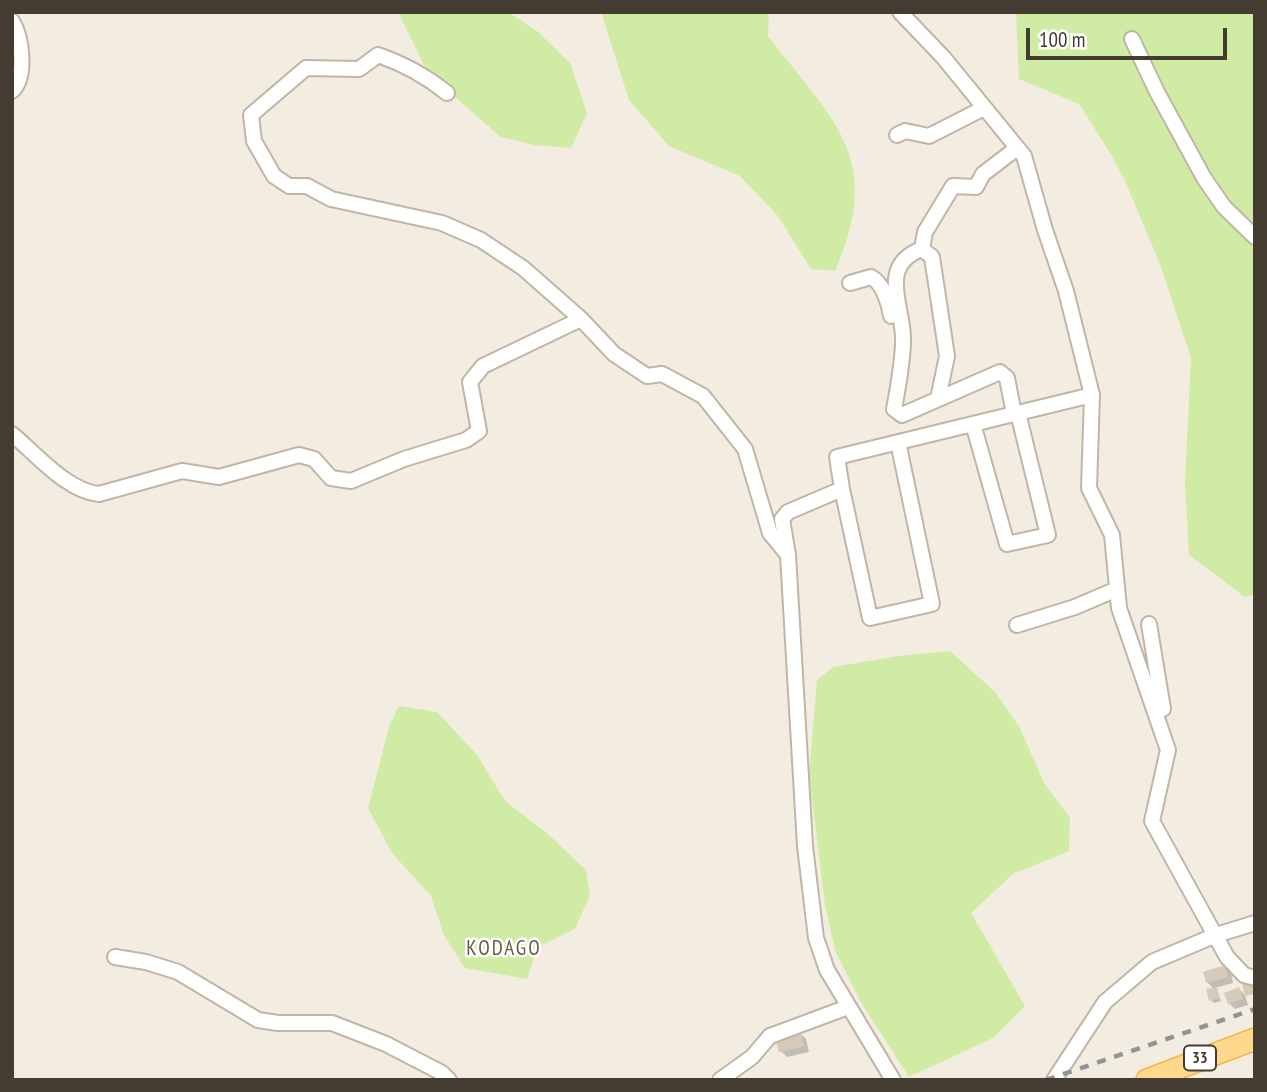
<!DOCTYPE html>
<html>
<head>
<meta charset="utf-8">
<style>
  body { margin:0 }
  #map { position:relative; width:1267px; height:1092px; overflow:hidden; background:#f3ece1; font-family:"PT Sans Narrow",sans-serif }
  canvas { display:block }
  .frame { position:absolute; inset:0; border:14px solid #443c31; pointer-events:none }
  .scale { position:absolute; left:1026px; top:28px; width:201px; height:32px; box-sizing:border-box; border:4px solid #443c31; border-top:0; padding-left:9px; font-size:21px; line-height:24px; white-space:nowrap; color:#443c31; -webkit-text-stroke:5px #fff; paint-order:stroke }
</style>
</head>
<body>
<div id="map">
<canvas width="1267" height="1092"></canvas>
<div class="frame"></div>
<div class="scale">100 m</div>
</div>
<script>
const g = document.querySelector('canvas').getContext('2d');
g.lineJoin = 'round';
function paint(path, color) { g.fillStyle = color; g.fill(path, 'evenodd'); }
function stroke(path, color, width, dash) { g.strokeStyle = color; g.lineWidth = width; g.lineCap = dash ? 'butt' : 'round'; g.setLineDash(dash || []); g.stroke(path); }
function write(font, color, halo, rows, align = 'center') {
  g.font = font + ' "PT Sans Narrow",sans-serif'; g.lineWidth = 5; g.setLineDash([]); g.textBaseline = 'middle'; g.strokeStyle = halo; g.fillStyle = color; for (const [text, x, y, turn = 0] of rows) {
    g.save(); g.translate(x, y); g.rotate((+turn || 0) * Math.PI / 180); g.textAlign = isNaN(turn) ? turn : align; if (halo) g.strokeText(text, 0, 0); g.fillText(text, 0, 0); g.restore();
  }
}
paint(new Path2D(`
  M 398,12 L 508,12 L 537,31 L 570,63 L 587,113 L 571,148 L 534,145 L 501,137 L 429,75 Z
  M 601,12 L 769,12 L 768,36 C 833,121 885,157 835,271 L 811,269 L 778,216 L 740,176 L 669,146 L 629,100 Z
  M 1016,12 L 1255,12 L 1255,594 L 1245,597 L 1189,555 L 1185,482 L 1191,358 L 1160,264 L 1125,181 L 1112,156 L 1079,104 L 1019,79 Z
  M 950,651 L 995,692 L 1020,728 L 1044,783 L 1070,818 L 1069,851 L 1013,874 L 971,913 L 1025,1006 L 993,1038 L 909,1077 L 862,1004 L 836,953 L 825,906 L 809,774 L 817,680 L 833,667 L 899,656 Z
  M 399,706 L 437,712 L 477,755 L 505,801 L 548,834 L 586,870 L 590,895 L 575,929 L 538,947 L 527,979 L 465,968 L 444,935 L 431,896 L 392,853 L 368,808 L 389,727 Z`), '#d0eca4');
paint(new Path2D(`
  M 1225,967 L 1231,973 L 1233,983 L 1215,988 L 1221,1001 L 1214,1003 L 1211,1000 L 1214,989 L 1207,982 Z
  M 1239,989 L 1245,995 L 1248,1005 L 1235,1009 L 1229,1003 Z
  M 800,1033 L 806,1039 L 809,1052 L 787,1057 L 781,1051 Z`), '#0003');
paint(new Path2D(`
  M 1225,965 L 1228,977 L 1206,983 L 1203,972 Z
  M 1255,981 L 1255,994 L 1245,996 L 1242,984 Z
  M 1217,987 L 1220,998 L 1209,1001 L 1206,989 Z
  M 1239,987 L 1243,999 L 1228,1004 L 1224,993 Z
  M 800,1031 L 804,1046 L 779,1052 L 775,1038 Z`), '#d8cab8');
const minor = new Path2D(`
  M 900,12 L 943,57 L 1024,156 L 1045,230 L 1066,291 L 1092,395 L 1089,488 L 1112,535 L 1119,608 L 1168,750 L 1152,821 L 1227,957 L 1244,975 L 1255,978
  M 12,21 C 22,37 27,77 12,91
  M 1132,39 L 1157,92 L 1204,178 L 1224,207 L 1255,237
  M 447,93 C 426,76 404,64 378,55 L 359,69 L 306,68 L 251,115 L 254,141 L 274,176 L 289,186 L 307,186 L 331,199 L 442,223 L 481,240 L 523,268 L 581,319 L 614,354 L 647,376 L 662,374 L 703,396 L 745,449 L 770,533 L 788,555
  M 897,135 L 905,131 L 929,136 L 984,108
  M 922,249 L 925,232 L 953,186 L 976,187 L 983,174 L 1017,148
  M 850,283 L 871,277 C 883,283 889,303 891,316
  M 938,399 L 947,356 L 932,257 L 922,249 C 875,266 906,311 903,344 C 902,366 898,388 894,409 L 902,415 L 1000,372 L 1007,378 L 1014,414
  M 973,424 L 1007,544 L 1048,535 L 1018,413
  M 12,434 C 37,455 67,491 99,494 L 182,471 L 219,477 L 299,455 L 314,459 L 331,478 L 351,481 L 404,459 L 466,440 L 479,431 L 470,382 L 483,366 L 581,319
  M 842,489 L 870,618 L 932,604 L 898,442
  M 1149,624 L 1163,709 L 1156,711
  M 1017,625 L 1075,607 L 1117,589
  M 115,957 L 146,962 L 178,972 L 258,1020 L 278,1023 L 332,1023 L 386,1044 L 442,1073 L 449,1080
  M 720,1080 L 752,1057 L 770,1036 L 848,1007
  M 893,1080 L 827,970 L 816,938 L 805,846 L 788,555 L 782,519 L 788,512 L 842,489 L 837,457 L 1092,395
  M 1054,1080 L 1105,1002 L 1152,962 L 1216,935 L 1255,923`);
const primary = new Path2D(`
  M 1147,1080 L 1255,1039`);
stroke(minor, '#c1b6a6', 18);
stroke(primary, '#f0b752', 24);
stroke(minor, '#fff', 14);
stroke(primary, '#ffd88e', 21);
stroke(new Path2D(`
  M 1046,1080 L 1255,1009`), '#939393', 4.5, [9, 9]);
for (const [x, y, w] of [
  [1200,1058,32]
]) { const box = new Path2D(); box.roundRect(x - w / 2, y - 12.5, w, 25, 5); g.fillStyle = '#fff'; g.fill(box); stroke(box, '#443c31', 2); }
write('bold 16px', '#443c31', null, [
  ["33",1200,1058]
]);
g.letterSpacing = '2px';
write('21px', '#685948', '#fff', [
  ["KODAGO",504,949]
]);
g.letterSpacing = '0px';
</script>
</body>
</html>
